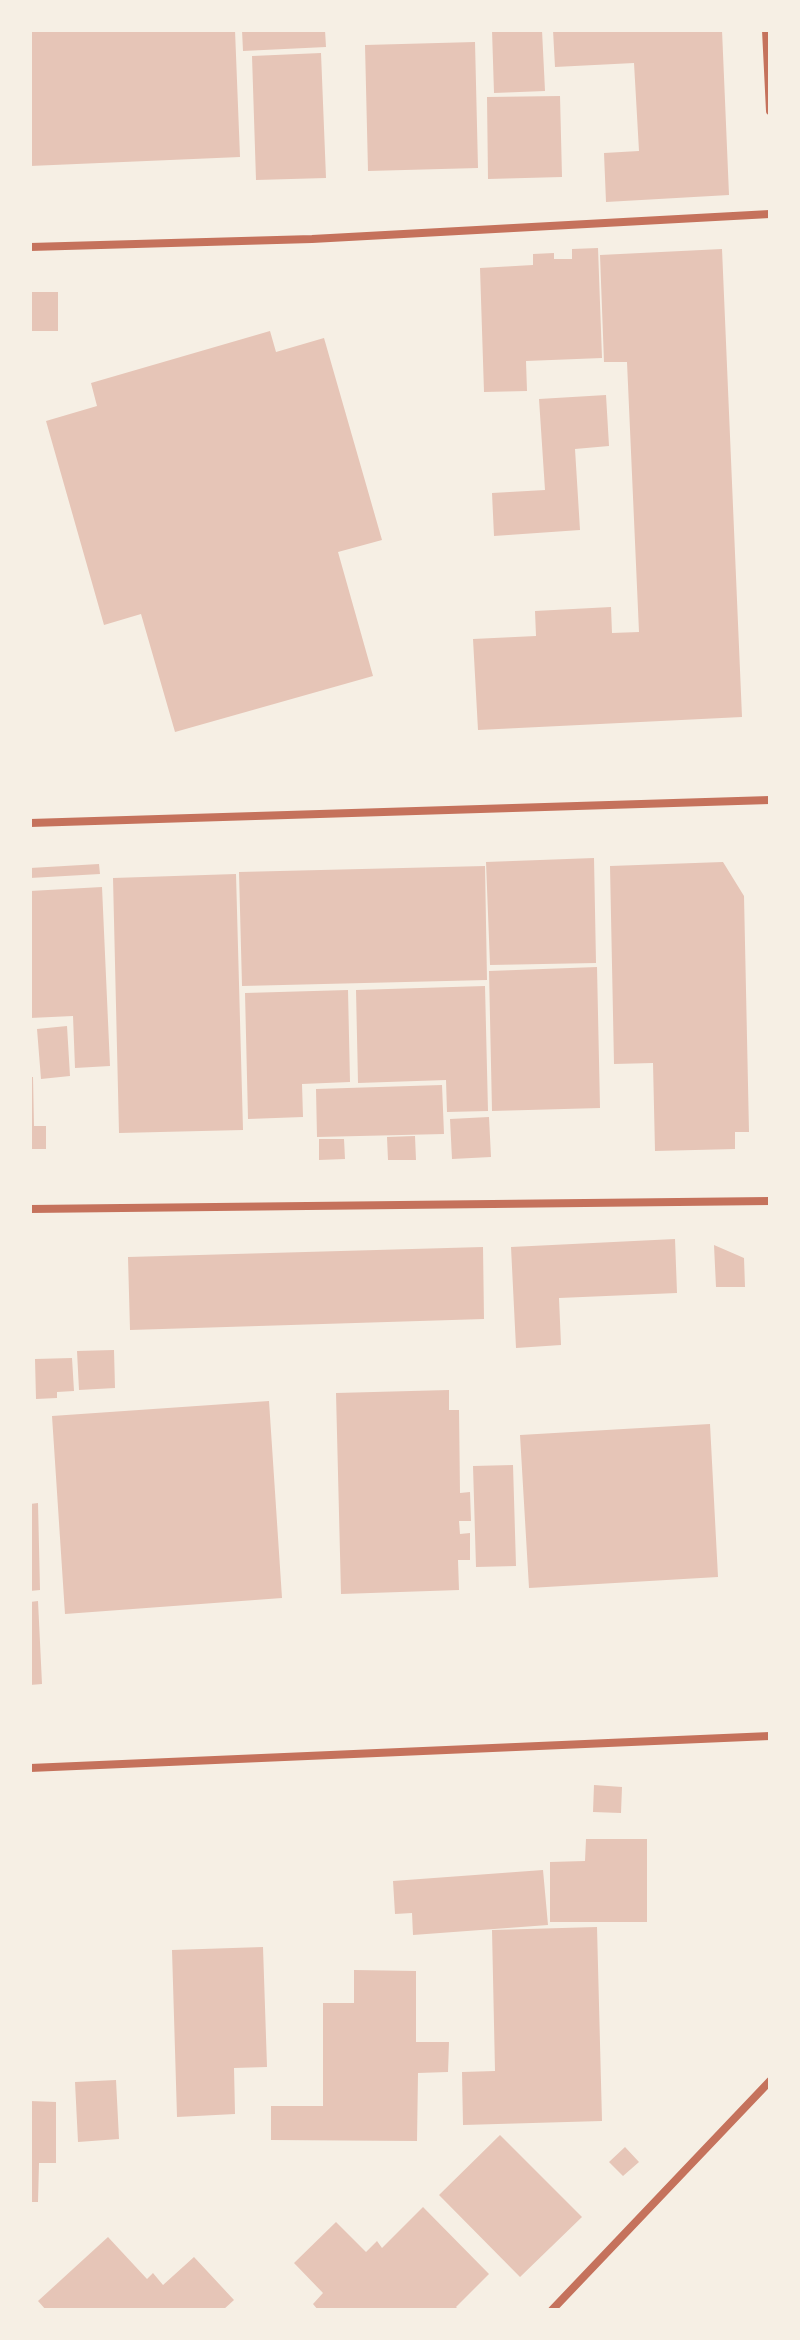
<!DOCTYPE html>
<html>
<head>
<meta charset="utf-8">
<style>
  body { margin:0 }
  #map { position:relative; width:800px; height:2340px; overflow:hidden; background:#f6efe4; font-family:Lato,sans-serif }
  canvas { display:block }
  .frame { position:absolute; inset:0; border:32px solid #f6efe4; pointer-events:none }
</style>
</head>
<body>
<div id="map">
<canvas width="800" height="2340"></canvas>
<div class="frame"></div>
</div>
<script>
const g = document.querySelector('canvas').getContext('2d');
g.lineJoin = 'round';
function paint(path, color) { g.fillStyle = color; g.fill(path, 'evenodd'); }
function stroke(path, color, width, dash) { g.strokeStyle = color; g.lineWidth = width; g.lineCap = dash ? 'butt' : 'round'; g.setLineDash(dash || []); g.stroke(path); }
paint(new Path2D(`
  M 30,30 L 235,30 L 240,157 L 30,166 Z
  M 242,30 L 325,30 L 326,47 L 243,51 Z
  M 492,30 L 542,30 L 545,91 L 494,93 Z
  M 553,30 L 722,30 L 729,195 L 606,202 L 604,153 L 639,151 L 634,63 L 555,67 Z
  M 475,42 L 478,168 L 368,171 L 365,45 Z
  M 321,53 L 326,178 L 256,180 L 252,56 Z
  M 560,96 L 562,177 L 488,179 L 487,97 Z
  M 598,248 L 602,358 L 526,361 L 527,391 L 484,392 L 480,268 L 533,265 L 533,254 L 554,253 L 554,259 L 572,259 L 572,249 Z
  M 722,249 L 742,717 L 478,730 L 473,639 L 536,636 L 535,611 L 611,607 L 612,633 L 639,632 L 627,362 L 604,362 L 600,255 Z
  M 30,292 L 58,292 L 58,331 L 30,331 Z
  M 270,331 L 276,352 L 324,338 L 382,540 L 338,552 L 373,676 L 175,732 L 141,614 L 104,625 L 46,421 L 97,406 L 91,383 Z
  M 606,395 L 609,446 L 575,449 L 580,530 L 494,536 L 492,493 L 545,490 L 539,399 Z
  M 594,858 L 596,963 L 490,965 L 486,862 Z
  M 723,862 L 744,896 L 749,1132 L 735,1132 L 735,1149 L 655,1151 L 653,1063 L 614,1064 L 610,866 Z
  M 99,864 L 100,874 L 30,878 L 30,868 Z
  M 485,866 L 487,980 L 242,986 L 239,872 Z
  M 236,874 L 243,1130 L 119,1133 L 113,878 Z
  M 102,887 L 110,1066 L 75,1068 L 73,1016 L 30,1018 L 30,891 Z
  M 597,967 L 600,1108 L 492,1111 L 489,971 Z
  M 485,986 L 488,1111 L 447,1112 L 446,1080 L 358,1083 L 356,990 Z
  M 348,990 L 350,1082 L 302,1084 L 303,1117 L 248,1119 L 245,993 Z
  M 67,1026 L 70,1076 L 41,1079 L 37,1029 Z
  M 30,1077 L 33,1077 L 34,1126 L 46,1126 L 46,1149 L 30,1149 Z
  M 442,1085 L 444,1134 L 317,1137 L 316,1089 Z
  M 489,1117 L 491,1157 L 452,1159 L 450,1119 Z
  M 415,1136 L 416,1160 L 388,1160 L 387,1137 Z
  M 319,1139 L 344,1139 L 345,1159 L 319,1160 Z
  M 675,1239 L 677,1293 L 559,1298 L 561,1345 L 516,1348 L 511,1247 Z
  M 714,1245 L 744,1258 L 745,1287 L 716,1287 Z
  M 483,1247 L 484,1319 L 130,1330 L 128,1257 Z
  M 114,1350 L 115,1388 L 79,1390 L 77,1351 Z
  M 72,1358 L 74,1391 L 57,1392 L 57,1398 L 36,1399 L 35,1359 Z
  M 449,1390 L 449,1410 L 459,1410 L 460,1493 L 470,1492 L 471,1521 L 459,1521 L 460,1534 L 470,1533 L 470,1560 L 458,1560 L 459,1590 L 341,1594 L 336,1393 Z
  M 269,1401 L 282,1598 L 65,1614 L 52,1416 Z
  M 710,1424 L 718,1577 L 529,1588 L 520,1435 Z
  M 513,1465 L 516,1566 L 476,1567 L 473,1466 Z
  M 38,1503 L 40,1590 L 30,1591 L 30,1504 Z
  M 38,1601 L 42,1684 L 30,1685 L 30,1602 Z
  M 594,1785 L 622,1787 L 621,1813 L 593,1812 Z
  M 586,1839 L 647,1839 L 647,1922 L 550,1922 L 550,1862 L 585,1861 Z
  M 543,1870 L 548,1925 L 413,1935 L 412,1913 L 395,1914 L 393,1881 Z
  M 597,1927 L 602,2121 L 463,2125 L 462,2072 L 495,2071 L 492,1930 Z
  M 263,1947 L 267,2067 L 234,2068 L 235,2114 L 177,2117 L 172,1950 Z
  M 354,1970 L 416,1971 L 416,2042 L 449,2042 L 448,2072 L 418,2073 L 417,2141 L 271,2140 L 271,2106 L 323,2106 L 323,2003 L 354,2003 Z
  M 116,2080 L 119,2139 L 78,2142 L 75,2082 Z
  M 30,2101 L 56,2102 L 56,2163 L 39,2163 L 38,2202 L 30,2202 Z
  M 500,2135 L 582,2217 L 520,2277 L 439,2195 Z
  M 625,2147 L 639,2162 L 623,2176 L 609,2162 Z
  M 423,2207 L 489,2274 L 456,2307 L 459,2310 L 318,2310 L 313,2304 L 323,2293 L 294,2263 L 336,2222 L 366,2252 L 377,2241 L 382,2248 Z
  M 108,2237 L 147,2279 L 153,2273 L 163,2285 L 194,2257 L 234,2300 L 223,2310 L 46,2310 L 38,2301 Z`), '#e6c5b7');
stroke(new Path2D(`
  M 766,30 L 770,111
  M 30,247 L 312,239 L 770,214
  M 30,823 L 770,800
  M 30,1209 L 770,1201
  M 30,1768 L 770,1736
  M 552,2310 L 770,2081`), '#c5725c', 8);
</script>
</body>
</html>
